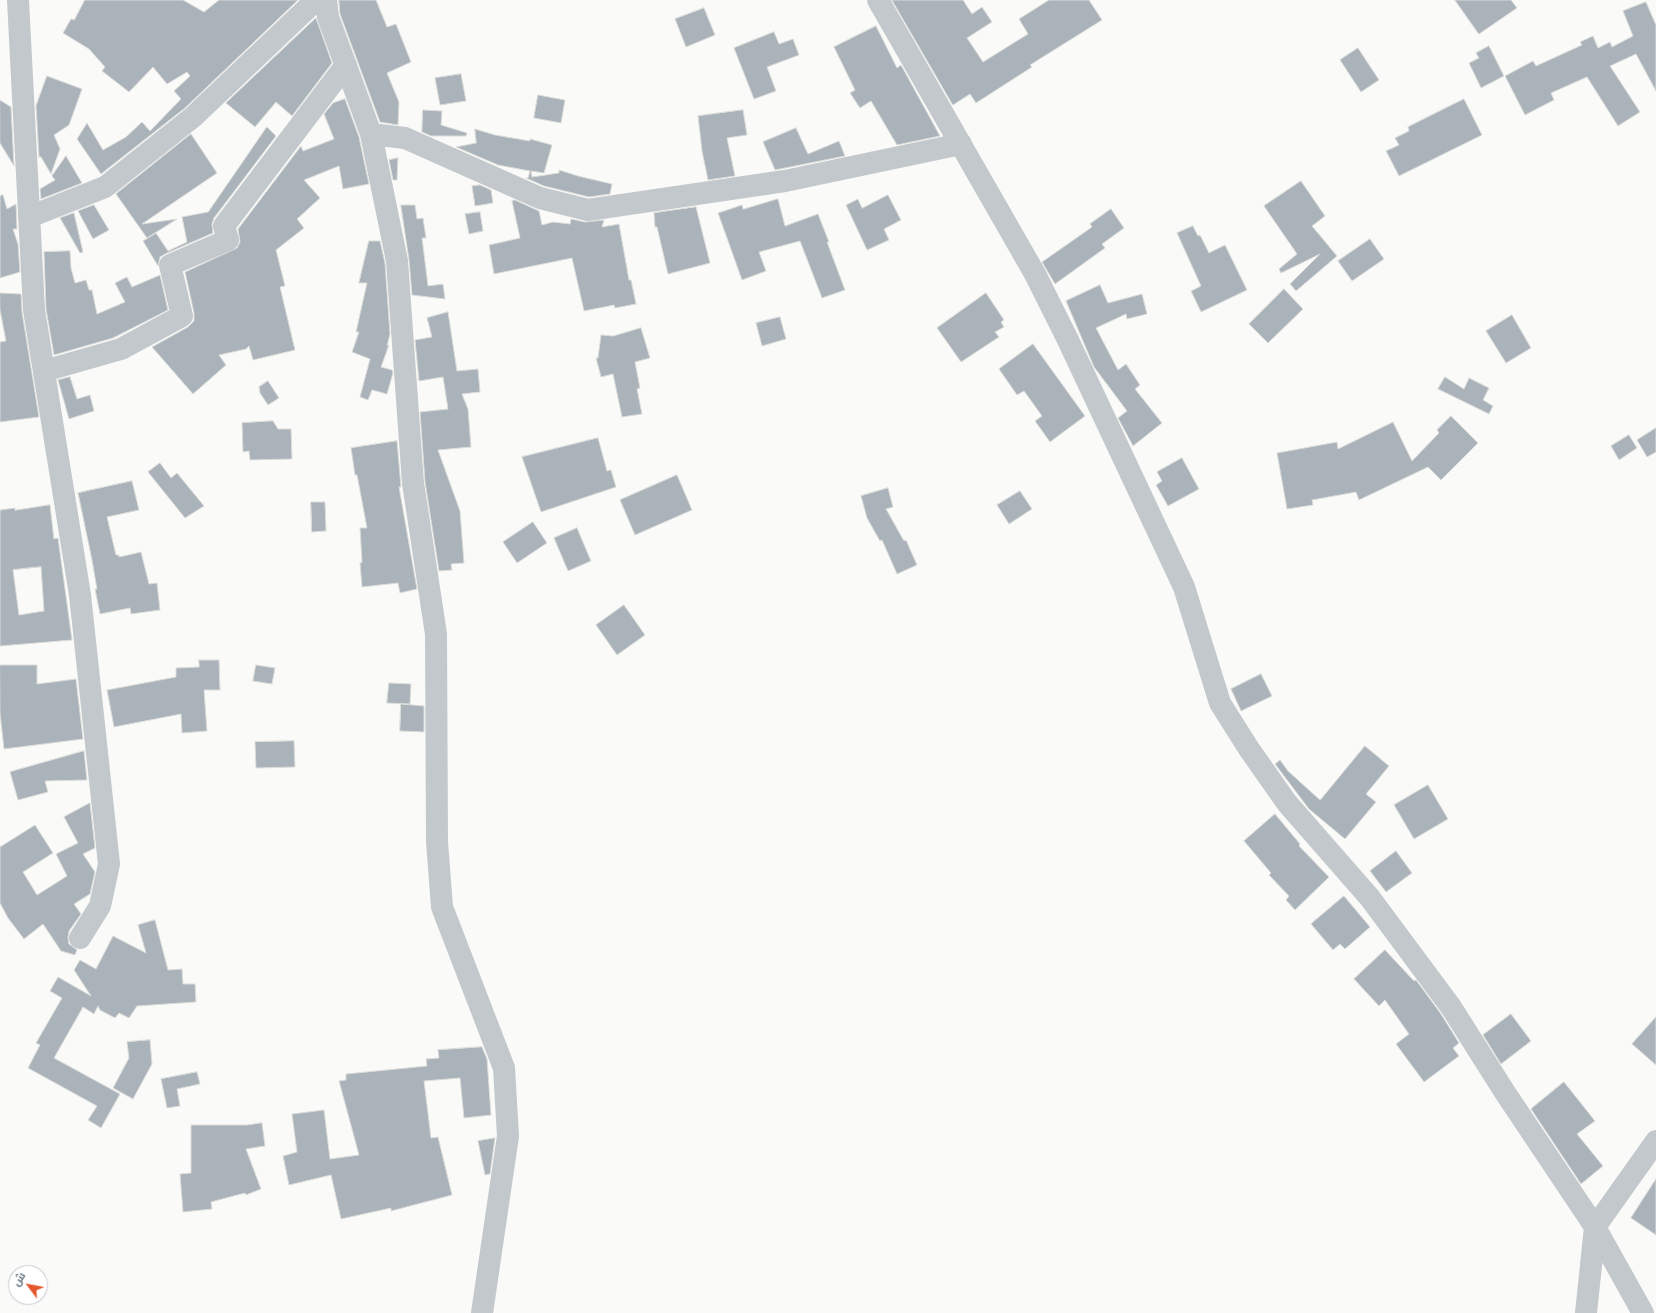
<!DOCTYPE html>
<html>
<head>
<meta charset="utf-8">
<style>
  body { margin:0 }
  #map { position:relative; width:1656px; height:1313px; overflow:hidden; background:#fafaf8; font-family:"Space Grotesk",Cairo,sans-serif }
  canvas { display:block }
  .north { position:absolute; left:8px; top:1265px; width:40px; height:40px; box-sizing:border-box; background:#fff; border:1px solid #c1c8cd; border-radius:50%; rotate:302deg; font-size:11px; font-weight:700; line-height:16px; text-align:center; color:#657683 }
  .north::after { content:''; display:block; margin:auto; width:14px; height:18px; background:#e4572e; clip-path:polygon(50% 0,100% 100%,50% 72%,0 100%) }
</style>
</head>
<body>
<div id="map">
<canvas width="1656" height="1313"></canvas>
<div class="north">ش</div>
</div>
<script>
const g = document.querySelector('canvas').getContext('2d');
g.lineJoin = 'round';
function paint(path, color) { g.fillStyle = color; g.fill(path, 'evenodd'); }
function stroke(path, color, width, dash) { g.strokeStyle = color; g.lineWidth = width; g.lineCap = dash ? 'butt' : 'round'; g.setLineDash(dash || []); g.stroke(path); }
const building = new Path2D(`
  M 85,0 L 183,0 L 204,12 L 219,0 L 298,0 L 185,108 L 101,174 L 77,139 L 87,123 L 103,150 L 126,137 L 142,122 L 150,131 L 181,99 L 174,91 L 190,76 L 187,72 L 167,84 L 153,67 L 129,92 L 102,71 L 105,67 L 89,49 L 63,33 L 71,19 L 74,20 Z
  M 339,0 L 376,0 L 387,27 L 396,24 L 411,62 L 387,73 L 399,102 L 398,125 L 380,122 L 340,14 Z
  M 892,0 L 963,0 L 972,14 L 982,7 L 992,22 L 967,38 L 983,62 L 1028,34 L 1019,19 L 1049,0 L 1089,0 L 1102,20 L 1030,65 L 1032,67 L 976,103 L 970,94 L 953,105 Z
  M 1455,0 L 1511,0 L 1517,8 L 1479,34 Z
  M 1646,2 L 1656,25 L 1656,91 L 1636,54 L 1610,66 L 1640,112 L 1618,126 L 1587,77 L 1551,93 L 1554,100 L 1525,115 L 1505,76 L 1533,61 L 1536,66 L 1582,45 L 1580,42 L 1593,36 L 1598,48 L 1610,42 L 1612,47 L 1633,36 L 1623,11 Z
  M 704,8 L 715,35 L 686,47 L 675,19 Z
  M 316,18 L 332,63 L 292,116 L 276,102 L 255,127 L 226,103 Z
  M 876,26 L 897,68 L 901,65 L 940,136 L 897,145 L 871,101 L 860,108 L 850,93 L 855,90 L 834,47 Z
  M 774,32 L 779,44 L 793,39 L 799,55 L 767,67 L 776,91 L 754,99 L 734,48 Z
  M 1489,46 L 1504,76 L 1481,88 L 1469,63 L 1479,58 L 1476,53 Z
  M 1358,48 L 1379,80 L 1361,92 L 1340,60 Z
  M 461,74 L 466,101 L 440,105 L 435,78 Z
  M 47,76 L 82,89 L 69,125 L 54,135 L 60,149 L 51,174 L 41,157 L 39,157 L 36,106 Z
  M 538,95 L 565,100 L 561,123 L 534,118 Z
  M 345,99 L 359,137 L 369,184 L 343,189 L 339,166 L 304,180 L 320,198 L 297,219 L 304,228 L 276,250 L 285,286 L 280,287 L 295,350 L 253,360 L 249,346 L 246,349 L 219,355 L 226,365 L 193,394 L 152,347 L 188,327 L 194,321 L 194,313 L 185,272 L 237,248 L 240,242 L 238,229 L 301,146 L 303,151 L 334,139 L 324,114 L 333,103 Z
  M 1464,99 L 1482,135 L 1399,176 L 1386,151 L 1399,145 L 1395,138 L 1409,131 L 1408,127 Z
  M 0,100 L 11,107 L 14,166 L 0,143 Z
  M 423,110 L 442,111 L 441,125 L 467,133 L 466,136 L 431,136 L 422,132 Z
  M 743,110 L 747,135 L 727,138 L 735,176 L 708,180 L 702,151 L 698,116 Z
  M 267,127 L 276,136 L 214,218 L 212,224 L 213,233 L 165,254 L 160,257 L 158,266 L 143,241 L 156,233 L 168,251 L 187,242 L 182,217 L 208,212 Z
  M 796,128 L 808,154 L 839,141 L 845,156 L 775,170 L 763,142 Z
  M 475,129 L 495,135 L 530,141 L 530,139 L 552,145 L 544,173 L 531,171 L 532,177 L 559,173 L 559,170 L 578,176 L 612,184 L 610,194 L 589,197 L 544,186 L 526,178 L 528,178 L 530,171 L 498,165 L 456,147 L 476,143 Z
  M 191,134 L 217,173 L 142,224 L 177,219 L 147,238 L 116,194 Z
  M 66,156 L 82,183 L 41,199 L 40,189 L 55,180 L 52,176 Z
  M 398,158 L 397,180 L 393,180 L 389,160 Z
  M 1301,181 L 1325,216 L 1312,226 L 1337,256 L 1296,291 L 1290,284 L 1320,254 L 1281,273 L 1279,269 L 1297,254 L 1264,206 Z
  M 480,185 L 491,190 L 493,203 L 475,206 L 472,186 Z
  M 3,195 L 7,209 L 16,204 L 17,229 L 13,229 L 18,244 L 20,272 L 0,278 L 0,196 Z
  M 888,195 L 901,220 L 884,229 L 889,240 L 867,250 L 846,205 L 858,199 L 862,208 Z
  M 778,199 L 785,226 L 818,214 L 829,242 L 827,242 L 845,290 L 822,298 L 800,241 L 759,252 L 766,271 L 742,280 L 718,213 L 742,205 L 743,209 Z
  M 515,200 L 539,211 L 542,225 L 553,222 L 570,224 L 571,219 L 585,222 L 604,220 L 602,227 L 619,224 L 629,280 L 631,280 L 636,304 L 615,308 L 614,305 L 584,311 L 572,258 L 494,274 L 489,245 L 520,238 L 512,201 Z
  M 94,205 L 109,230 L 93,239 L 78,211 Z
  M 401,205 L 415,205 L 417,219 L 423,218 L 426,238 L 422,238 L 428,286 L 443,284 L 445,299 L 412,295 L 409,260 Z
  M 696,207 L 710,263 L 668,274 L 657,227 L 655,227 L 654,213 Z
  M 1111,209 L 1124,228 L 1102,244 L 1105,248 L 1055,284 L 1042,262 L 1092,227 L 1090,224 Z
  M 480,212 L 483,231 L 469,234 L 465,214 Z
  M 74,213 L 83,252 L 80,253 L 60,218 Z
  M 1193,226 L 1198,236 L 1200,235 L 1209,253 L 1225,245 L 1247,290 L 1201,312 L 1191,291 L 1201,286 L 1177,233 Z
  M 1370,239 L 1384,259 L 1352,281 L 1338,261 Z
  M 369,241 L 380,241 L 385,263 L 390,334 L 387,346 L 389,345 L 381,367 L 392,370 L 393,373 L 387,394 L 372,390 L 368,400 L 360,397 L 370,359 L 352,352 L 359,332 L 356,332 L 367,283 L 359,283 Z
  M 70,251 L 71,268 L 75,283 L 86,280 L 89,290 L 92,290 L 97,314 L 125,302 L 115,283 L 127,277 L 132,287 L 160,275 L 168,310 L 113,338 L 54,355 L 46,309 L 44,252 Z
  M 1100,285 L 1108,303 L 1142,294 L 1147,314 L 1127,319 L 1126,314 L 1096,328 L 1118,370 L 1126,364 L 1140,385 L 1135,389 L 1162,423 L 1133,446 L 1118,418 L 1127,411 L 1094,367 L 1066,301 Z
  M 1284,289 L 1303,309 L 1268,343 L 1249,324 Z
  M 0,293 L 21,294 L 22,312 L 39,417 L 0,422 L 0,342 L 6,341 L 0,310 Z
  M 986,293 L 1004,320 L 1001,322 L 1004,327 L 995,332 L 999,337 L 961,362 L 937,328 Z
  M 448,312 L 457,371 L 478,369 L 480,392 L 462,394 L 468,409 L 471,447 L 438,450 L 460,511 L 464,563 L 451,564 L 452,570 L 439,571 L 425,482 L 420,412 L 448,409 L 443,377 L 419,381 L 415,340 L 432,337 L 427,318 Z
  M 1512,315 L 1531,348 L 1506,363 L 1486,331 Z
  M 780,317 L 786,339 L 762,346 L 756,323 Z
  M 641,328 L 650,358 L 635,362 L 640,388 L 637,389 L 642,414 L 622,417 L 613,374 L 601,377 L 596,358 L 598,358 L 601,335 L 613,336 Z
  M 1033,344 L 1085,416 L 1050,442 L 1035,421 L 1042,416 L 1024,391 L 1017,395 L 999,369 Z
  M 70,377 L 77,399 L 90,395 L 94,411 L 69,419 L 58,380 Z
  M 1445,377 L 1464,389 L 1469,378 L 1489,388 L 1483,400 L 1493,406 L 1489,414 L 1438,389 Z
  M 268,381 L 279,398 L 268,405 L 260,393 L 259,387 Z
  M 1451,416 L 1478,443 L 1441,480 L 1428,467 L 1359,500 L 1356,492 L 1312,500 L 1313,505 L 1287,509 L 1277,453 L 1337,442 L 1338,449 L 1393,422 L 1412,461 L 1439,433 L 1437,430 Z
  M 273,421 L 278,429 L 291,429 L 292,459 L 250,460 L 249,451 L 243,452 L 242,423 Z
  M 1656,428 L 1656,452 L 1647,457 L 1637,440 Z
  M 1629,435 L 1637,448 L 1619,460 L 1611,446 Z
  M 598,438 L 607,471 L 611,470 L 616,487 L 541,512 L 522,457 Z
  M 397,441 L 401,487 L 399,487 L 417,589 L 400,593 L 398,583 L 362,587 L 360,563 L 362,562 L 360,528 L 367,528 L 357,475 L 355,475 L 351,448 Z
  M 1182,458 L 1199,489 L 1168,506 L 1156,485 L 1162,481 L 1157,472 Z
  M 160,463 L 171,478 L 177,473 L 204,506 L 185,518 L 148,472 Z
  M 677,475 L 692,510 L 635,535 L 620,500 Z
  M 132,481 L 139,510 L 107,517 L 116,555 L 119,555 L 119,557 L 141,552 L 149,584 L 157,583 L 160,610 L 131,614 L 130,608 L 100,614 L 95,589 L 97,589 L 92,560 L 78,493 Z
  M 888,488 L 893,507 L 886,509 L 904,541 L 906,540 L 917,565 L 897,574 L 882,540 L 880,541 L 867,518 L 861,496 Z
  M 1020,491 L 1032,509 L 1009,524 L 997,505 Z
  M 311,502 L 325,502 L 326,531 L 312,532 Z
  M 50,505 L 54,539 L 58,538 L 72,640 L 0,646 L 0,510 L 15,508 L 15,510 ZM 41,567 L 44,611 L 19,615 L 13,570 Z
  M 533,522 L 547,543 L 517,563 L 503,542 Z
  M 577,528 L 591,561 L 568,571 L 554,538 Z
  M 624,605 L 645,635 L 617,655 L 596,625 Z
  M 199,660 L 219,660 L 220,690 L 204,690 L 207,731 L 182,733 L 181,714 L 114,727 L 107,690 L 176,677 L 176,668 L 199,667 Z
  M 0,665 L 37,665 L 37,684 L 76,679 L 83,739 L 4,749 L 0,713 Z
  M 256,665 L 275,668 L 272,684 L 253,681 Z
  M 1261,674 L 1272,696 L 1241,711 L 1231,689 Z
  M 389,683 L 411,684 L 410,704 L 387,703 Z
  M 401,704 L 424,706 L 424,732 L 400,731 Z
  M 294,741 L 295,767 L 256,768 L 255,742 Z
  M 1365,746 L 1389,766 L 1366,794 L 1376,802 L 1345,839 L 1309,809 L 1275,764 L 1280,760 L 1288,771 L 1320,800 Z
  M 84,751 L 87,780 L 45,781 L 48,792 L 18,800 L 10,772 Z
  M 1428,785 L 1448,819 L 1414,839 L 1394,805 Z
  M 90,803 L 95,848 L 83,854 L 95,872 L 90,894 L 74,904 L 81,914 L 69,931 L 68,938 L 69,944 L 77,950 L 75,955 L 61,951 L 43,924 L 24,939 L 8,918 L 0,903 L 0,847 L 35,825 L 53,853 L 23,872 L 37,895 L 67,876 L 56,854 L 78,843 L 64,817 Z
  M 1275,814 L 1300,844 L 1299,846 L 1329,877 L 1295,910 L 1286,900 L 1289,896 L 1269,875 L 1271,873 L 1244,841 Z
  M 1396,851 L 1412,873 L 1386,892 L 1370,871 Z
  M 1344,896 L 1370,927 L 1345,949 L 1340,944 L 1333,950 L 1311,924 Z
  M 155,920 L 168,970 L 182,969 L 183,984 L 195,984 L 196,1002 L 137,1006 L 129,1018 L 119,1013 L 115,1018 L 100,1010 L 98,1006 L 94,1014 L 83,1007 L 54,1058 L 120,1094 L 101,1128 L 88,1120 L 97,1106 L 28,1068 L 40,1045 L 36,1043 L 62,998 L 50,991 L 58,977 L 91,996 L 74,970 L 80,960 L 96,969 L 113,936 L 146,953 L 138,925 Z
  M 1385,950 L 1414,981 L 1416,980 L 1441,1014 L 1459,1043 L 1453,1048 L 1459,1056 L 1424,1082 L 1396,1044 L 1409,1034 L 1385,1000 L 1379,1006 L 1354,979 Z
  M 1511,1014 L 1531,1041 L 1501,1064 L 1483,1035 Z
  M 1656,1017 L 1656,1065 L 1632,1044 Z
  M 150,1040 L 152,1064 L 133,1099 L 113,1088 L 129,1058 L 127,1042 Z
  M 482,1047 L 487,1059 L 491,1115 L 464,1118 L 460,1078 L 424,1081 L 431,1138 L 438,1137 L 452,1195 L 391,1211 L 391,1208 L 341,1219 L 331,1175 L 289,1185 L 283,1156 L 297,1152 L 292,1114 L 324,1110 L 330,1159 L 359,1155 L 339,1081 L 346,1080 L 346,1074 L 427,1066 L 426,1059 L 439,1058 L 438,1050 Z
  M 197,1072 L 200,1084 L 177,1089 L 180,1106 L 167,1108 L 161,1079 Z
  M 1564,1082 L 1595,1121 L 1577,1134 L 1603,1166 L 1581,1184 L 1531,1109 Z
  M 262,1123 L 265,1146 L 246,1149 L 261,1189 L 246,1195 L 245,1193 L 211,1202 L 212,1209 L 183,1212 L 180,1174 L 191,1173 L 191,1125 L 247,1125 Z
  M 495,1138 L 490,1174 L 485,1175 L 478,1141 Z
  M 1656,1179 L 1656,1235 L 1631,1218 Z`);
paint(building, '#aab3b9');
stroke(building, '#dcdcda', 1);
stroke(new Path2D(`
  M 18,0 L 34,310 L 80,595 L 109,864 L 100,906 L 80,938
  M 326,0 L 328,17 L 371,134 L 397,261 L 413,483 L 436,634 L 437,842 L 442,907 L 504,1068 L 508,1136 L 482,1313
  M 878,0 L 1035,274 L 1067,338 L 1184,587 L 1220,703 L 1249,749 L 1287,803 L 1370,898 L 1451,1007 L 1504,1091 L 1595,1227 L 1643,1313
  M 371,134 L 405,138 L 540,198 L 588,210 L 785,181 L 961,144
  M 29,217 L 105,187 L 193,117 L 316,0
  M 44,371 L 121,349 L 182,316 L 170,265 L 228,240 L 224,226 L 346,65
  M 1586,1313 L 1595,1227 L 1656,1141`), '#c3c8cc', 22);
</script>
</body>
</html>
